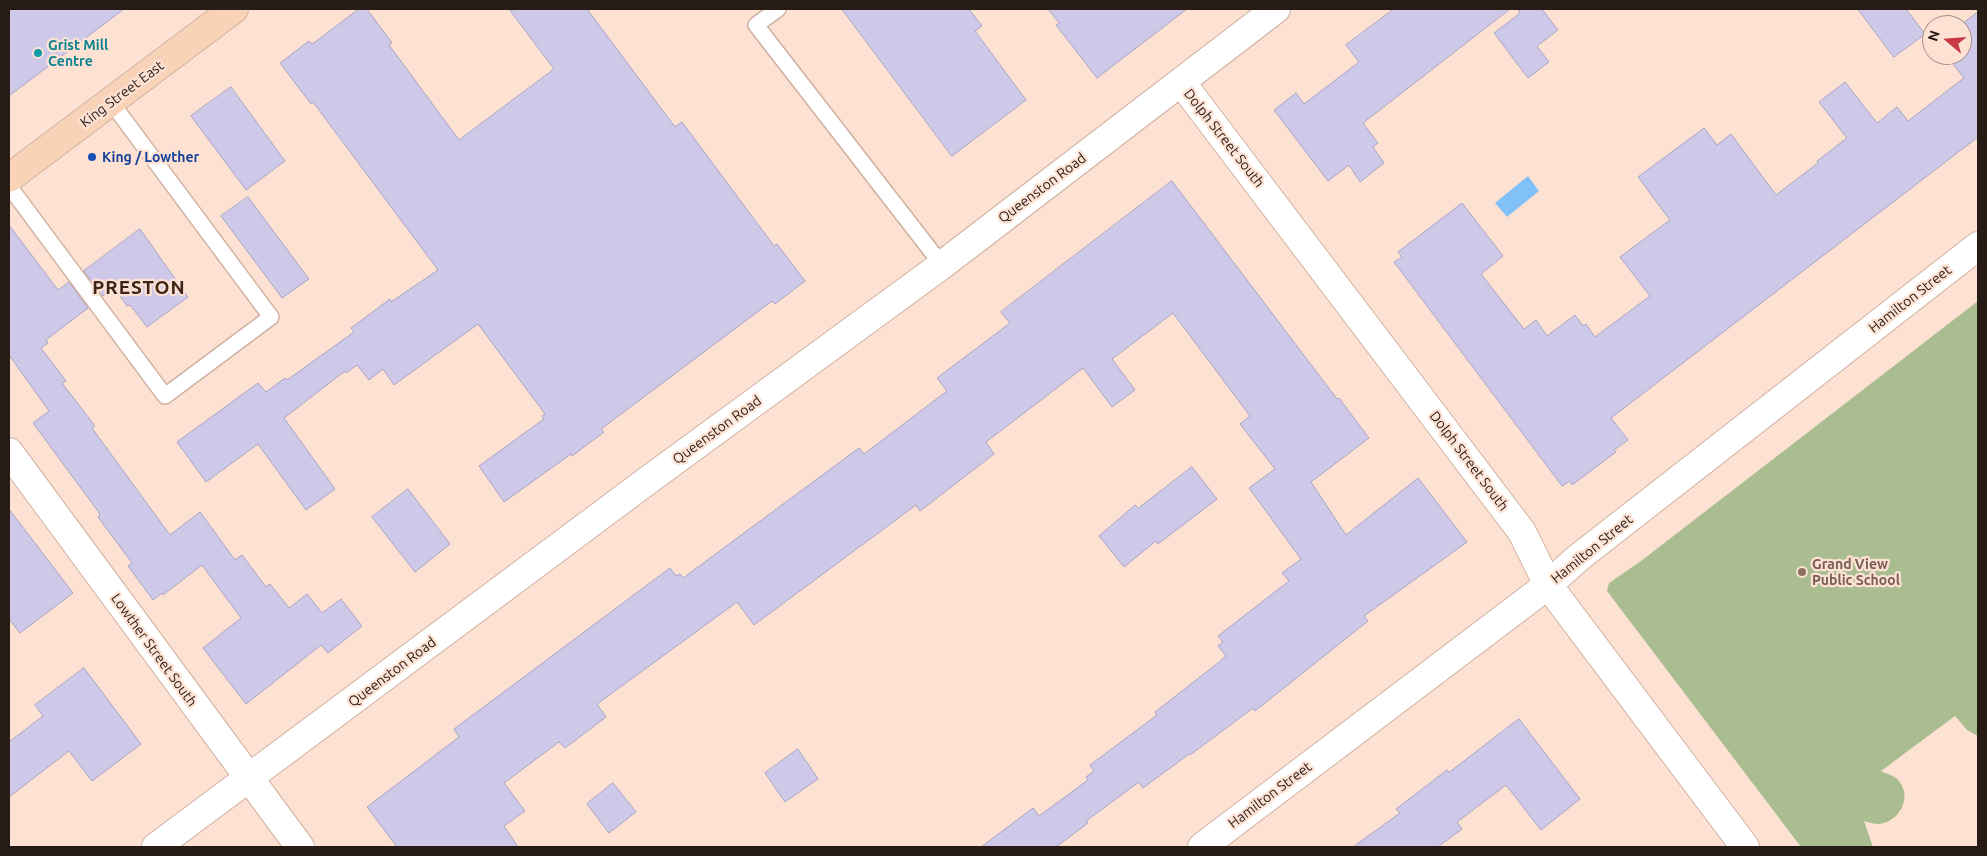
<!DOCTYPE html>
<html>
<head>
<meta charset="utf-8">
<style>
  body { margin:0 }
  #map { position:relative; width:1987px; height:856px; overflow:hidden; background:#fde2d4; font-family:Ubuntu,sans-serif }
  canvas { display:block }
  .frame { position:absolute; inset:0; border:10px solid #271b15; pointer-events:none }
  .north { position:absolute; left:1922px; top:15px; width:50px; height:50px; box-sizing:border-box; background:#fde2d4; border:1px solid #a79288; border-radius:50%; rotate:288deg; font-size:14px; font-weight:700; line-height:20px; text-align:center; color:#271b15 }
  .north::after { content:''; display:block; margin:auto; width:18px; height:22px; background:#ca3a46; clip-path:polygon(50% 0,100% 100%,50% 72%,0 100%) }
</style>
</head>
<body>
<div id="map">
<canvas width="1987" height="856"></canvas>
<div class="frame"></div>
<div class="north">N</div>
</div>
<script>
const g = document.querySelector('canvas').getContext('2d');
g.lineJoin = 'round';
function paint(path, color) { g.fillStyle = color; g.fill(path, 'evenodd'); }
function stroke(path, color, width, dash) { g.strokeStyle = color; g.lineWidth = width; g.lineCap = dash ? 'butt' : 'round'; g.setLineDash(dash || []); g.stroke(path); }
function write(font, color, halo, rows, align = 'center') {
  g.font = font + ' Ubuntu,sans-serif'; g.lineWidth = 4.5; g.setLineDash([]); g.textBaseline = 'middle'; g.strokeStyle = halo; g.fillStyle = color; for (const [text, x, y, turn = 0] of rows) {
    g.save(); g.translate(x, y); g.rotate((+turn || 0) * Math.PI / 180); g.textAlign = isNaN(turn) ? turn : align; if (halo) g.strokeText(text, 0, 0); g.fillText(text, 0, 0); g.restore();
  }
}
paint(new Path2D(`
  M 1978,301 L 1978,736 L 1967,730 L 1955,716 L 1881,771 C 1886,774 1894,775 1898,780 C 1913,796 1900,822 1879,824 C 1874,824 1868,822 1864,821 L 1873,847 L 1801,847 L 1607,591 L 1609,583 L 1641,561 Z`), '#aabd90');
paint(new Path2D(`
  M 1528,176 L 1539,191 L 1507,217 L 1495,203 Z`), '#82c1f8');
const building = new Path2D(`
  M 9,9 L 124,9 L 9,96 Z
  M 359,9 L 367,9 L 392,43 L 389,45 L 459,140 L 554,69 L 509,9 L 587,9 L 675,127 L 682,122 L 774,246 L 777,244 L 805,281 L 775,304 L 772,301 L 601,429 L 604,432 L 572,456 L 571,454 L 504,502 L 479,466 L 544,419 L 542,416 L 545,414 L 478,324 L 394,385 L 383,369 L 369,380 L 357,365 L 346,373 L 345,371 L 284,418 L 335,489 L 306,510 L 258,444 L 206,482 L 177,442 L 258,383 L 266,392 L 285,378 L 287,380 L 354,332 L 351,328 L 390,299 L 391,302 L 438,270 L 313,102 L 311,104 L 280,63 L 309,41 L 312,44 Z
  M 842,9 L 969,9 L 982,26 L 975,31 L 1026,100 L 952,156 Z
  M 1048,9 L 1187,9 L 1097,78 L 1056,25 L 1059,23 Z
  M 1394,9 L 1510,9 L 1363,123 L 1378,143 L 1373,147 L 1384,163 L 1360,182 L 1349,165 L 1328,181 L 1274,110 L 1296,93 L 1304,104 L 1359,62 L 1346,45 Z
  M 1519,9 L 1542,9 L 1558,30 L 1537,46 L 1549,62 L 1528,78 L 1494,33 L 1519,14 Z
  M 1858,9 L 1906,9 L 1925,34 L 1894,57 Z
  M 1978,12 L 1978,137 L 1611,418 L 1628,440 L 1614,450 L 1616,452 L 1572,485 L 1570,481 L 1562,486 L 1394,262 L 1402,257 L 1398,252 L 1462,203 L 1503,256 L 1481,274 L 1524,329 L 1536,320 L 1547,336 L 1575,315 L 1583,326 L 1586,324 L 1595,337 L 1650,296 L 1620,257 L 1670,220 L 1638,177 L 1704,128 L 1717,145 L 1731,134 L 1776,195 L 1818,163 L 1817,161 L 1847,138 L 1819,102 L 1845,82 L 1877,123 L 1897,107 L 1908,121 L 1964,78 L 1946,55 L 1962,55 L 1961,25 Z
  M 231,87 L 285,161 L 246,190 L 191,116 Z
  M 1172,181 L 1337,399 L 1339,398 L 1369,438 L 1311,482 L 1346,535 L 1418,478 L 1467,542 L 1364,616 L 1368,621 L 1255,711 L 1253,708 L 1190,755 L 1189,754 L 1143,788 L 1139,782 L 1086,821 L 1088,823 L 1056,847 L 981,847 L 1033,808 L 1039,816 L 1088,780 L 1086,777 L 1094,771 L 1090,765 L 1157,715 L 1155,712 L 1218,663 L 1226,656 L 1218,646 L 1223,642 L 1218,636 L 1289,581 L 1282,573 L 1301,559 L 1249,488 L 1275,469 L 1240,424 L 1250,416 L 1173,313 L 1112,359 L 1135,390 L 1112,407 L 1083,368 L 986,442 L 994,454 L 920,511 L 916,505 L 754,625 L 737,602 L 597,704 L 606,717 L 565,748 L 559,742 L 504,783 L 525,811 L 504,826 L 518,847 L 397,847 L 367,807 L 459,737 L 454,729 L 670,568 L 676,576 L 680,574 L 683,578 L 859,448 L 864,454 L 947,391 L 937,378 L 1010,323 L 1001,312 Z
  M 248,197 L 309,279 L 282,298 L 221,216 Z
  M 9,225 L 58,290 L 69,282 L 88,308 L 46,340 L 48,343 L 41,348 L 66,381 L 62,383 L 95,426 L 92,428 L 170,535 L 200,512 L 235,560 L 242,555 L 266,587 L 270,584 L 289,608 L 307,594 L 322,613 L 341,599 L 362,626 L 328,653 L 321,645 L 246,704 L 203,648 L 241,618 L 202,565 L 163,595 L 162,593 L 153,600 L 128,566 L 132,563 L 98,517 L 100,514 L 33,423 L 49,411 L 9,355 Z
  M 140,229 L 188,297 L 147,327 L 130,305 L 127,306 L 114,288 L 103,296 L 84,271 Z
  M 1192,467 L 1217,499 L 1158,544 L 1156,541 L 1124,567 L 1099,536 L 1135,505 L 1138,508 Z
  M 408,489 L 450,544 L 415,572 L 372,517 Z
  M 9,509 L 73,593 L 20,633 L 9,619 Z
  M 84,668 L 141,744 L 92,781 L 69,751 L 9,797 L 9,742 L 43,716 L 35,705 Z
  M 1519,719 L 1580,799 L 1541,830 L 1506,785 L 1457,822 L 1462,829 L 1438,847 L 1353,847 L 1400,813 L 1396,809 L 1447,770 L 1449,772 Z
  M 798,749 L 818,779 L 785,802 L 765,773 Z
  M 613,783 L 636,812 L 609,833 L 587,804 Z`);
paint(building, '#cfc9e9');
stroke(building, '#a9a3c2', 1);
const lane = new Path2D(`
  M 778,9 L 756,25 L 942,265
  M 9,186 L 165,396 L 271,317 L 111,102`);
const street = new Path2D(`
  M 1181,82 L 1522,532 L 1548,585 L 1745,847
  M 9,452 L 300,847
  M 156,847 L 651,478 L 942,265 L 1276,9
  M 1202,847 L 1548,585 L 1578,558 L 1978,246`);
const secondary = new Path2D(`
  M 9,178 L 234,9`);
stroke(lane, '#d0b09f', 18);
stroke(street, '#d0b09f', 30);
stroke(secondary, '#d0b09f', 30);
stroke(lane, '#fff', 15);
stroke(street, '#fff', 28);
stroke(secondary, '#f8d3b8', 28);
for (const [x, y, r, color] of [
  [38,53,5,"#0f9aa8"],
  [92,157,5,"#1a4fb4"],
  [1802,572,5,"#8d6e63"]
]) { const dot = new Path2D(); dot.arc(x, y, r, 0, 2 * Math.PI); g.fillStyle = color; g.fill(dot); stroke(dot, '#fde2d4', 2); }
write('bold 14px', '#0d838f', '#fde2d4', [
  ["Grist Mill",48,45],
  ["Centre",48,61]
], 'left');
write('14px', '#271b15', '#fde2d4', [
  ["King Street East",122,94,-37],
  ["Dolph Street South",1224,138,52],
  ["Queenston Road",1042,188,-37],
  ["Hamilton Street",1910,299,-38],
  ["Queenston Road",717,430,-36],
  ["Dolph Street South",1469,461,53],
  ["Hamilton Street",1592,549,-39],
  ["Lowther Street South",154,650,54],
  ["Queenston Road",392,672,-37],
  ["Hamilton Street",1270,795,-37]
]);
write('bold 14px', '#164399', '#fde2d4', [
  ["King / Lowther",102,157]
], 'left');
write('bold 14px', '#785e54', '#fde2d4', [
  ["Grand View",1812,564],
  ["Public School",1812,580]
], 'left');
g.letterSpacing = '1px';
write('bold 19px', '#3d2417', '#fde2d4', [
  ["PRESTON",139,288]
]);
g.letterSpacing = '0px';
</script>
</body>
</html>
